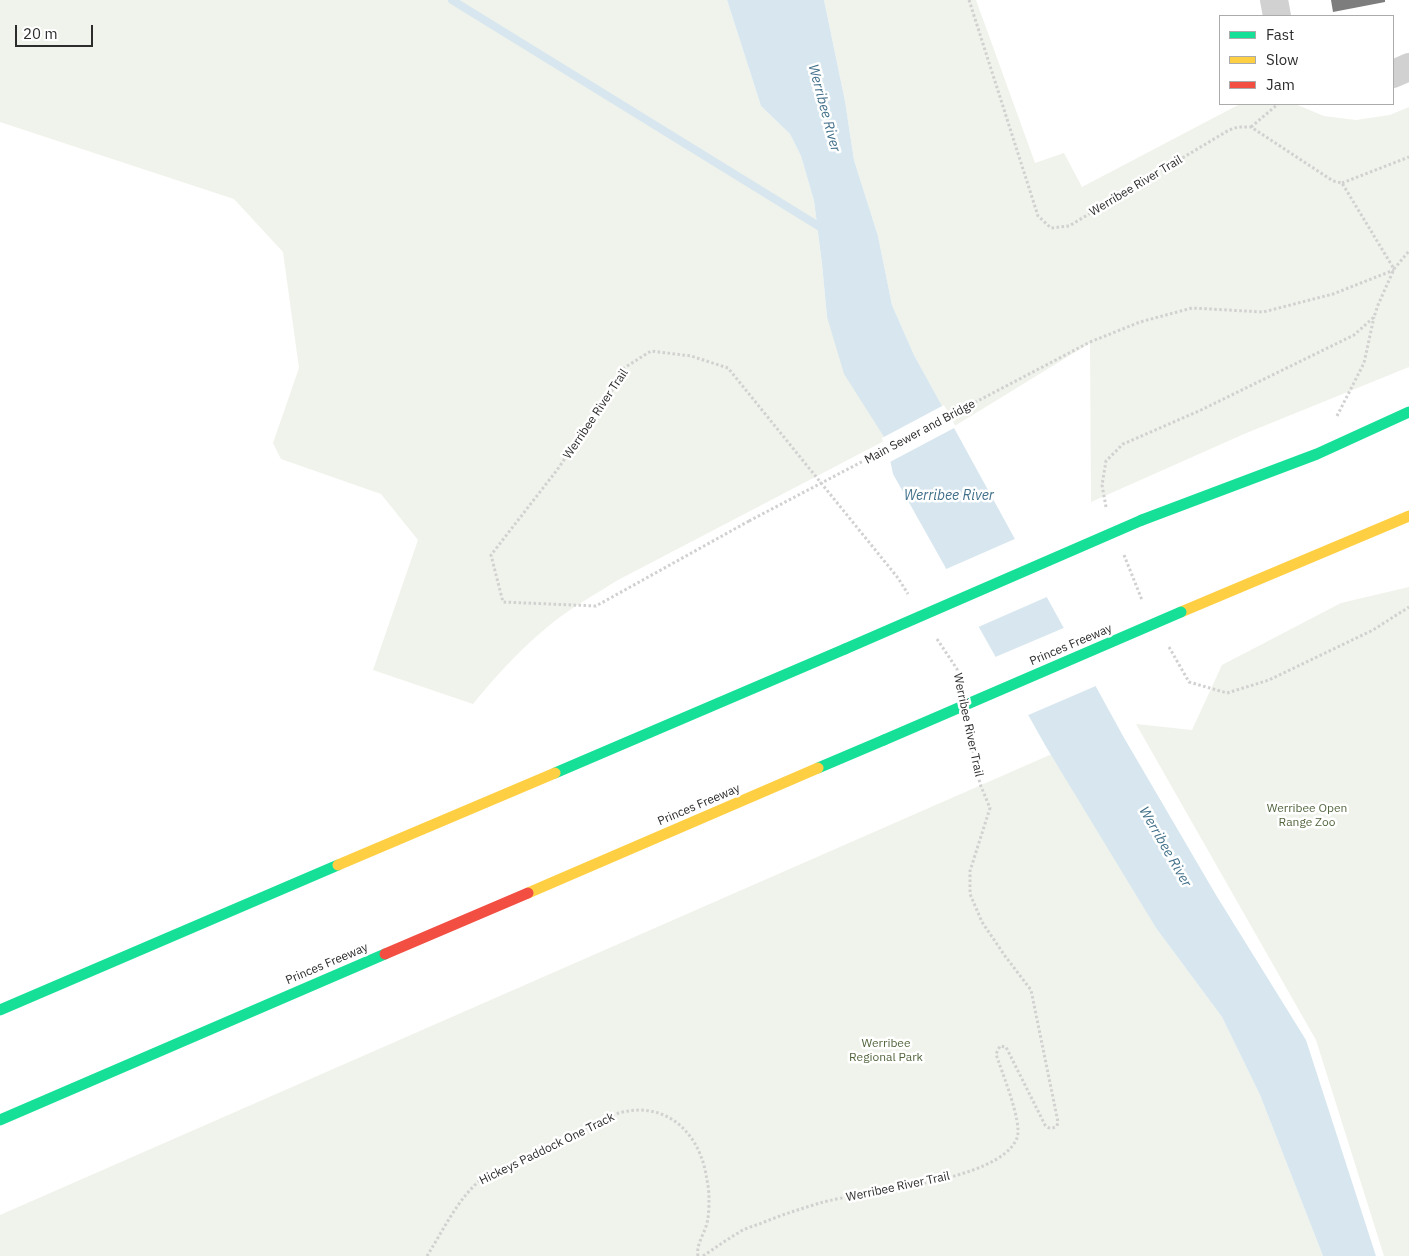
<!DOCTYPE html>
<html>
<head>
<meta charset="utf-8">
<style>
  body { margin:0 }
  #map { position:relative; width:1409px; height:1256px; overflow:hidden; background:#fff; font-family:"IBM Plex Sans",sans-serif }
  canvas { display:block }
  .legend { position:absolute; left:1219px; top:15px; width:175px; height:90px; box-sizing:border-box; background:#fff; border:1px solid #ababab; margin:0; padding:6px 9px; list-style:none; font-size:15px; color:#2c2c2c }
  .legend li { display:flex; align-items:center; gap:10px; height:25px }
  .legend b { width:25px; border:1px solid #ababab }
  .scale { position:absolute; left:15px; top:25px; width:78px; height:22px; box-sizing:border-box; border:2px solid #2c2c2c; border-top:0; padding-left:6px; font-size:15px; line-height:18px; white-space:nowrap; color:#2c2c2c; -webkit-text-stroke:4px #fff; paint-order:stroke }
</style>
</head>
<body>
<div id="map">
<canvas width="1409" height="1256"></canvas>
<ul class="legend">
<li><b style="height:6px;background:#16e098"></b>Fast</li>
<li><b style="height:6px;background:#ffcf43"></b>Slow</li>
<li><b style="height:6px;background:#f24e42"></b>Jam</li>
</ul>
<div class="scale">20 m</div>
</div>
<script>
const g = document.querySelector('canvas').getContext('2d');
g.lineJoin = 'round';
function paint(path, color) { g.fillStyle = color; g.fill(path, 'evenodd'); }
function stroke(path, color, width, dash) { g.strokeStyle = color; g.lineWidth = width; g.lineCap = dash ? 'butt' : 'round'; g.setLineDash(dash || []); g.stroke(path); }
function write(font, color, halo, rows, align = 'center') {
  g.font = font + ' "IBM Plex Sans",sans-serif'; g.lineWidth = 5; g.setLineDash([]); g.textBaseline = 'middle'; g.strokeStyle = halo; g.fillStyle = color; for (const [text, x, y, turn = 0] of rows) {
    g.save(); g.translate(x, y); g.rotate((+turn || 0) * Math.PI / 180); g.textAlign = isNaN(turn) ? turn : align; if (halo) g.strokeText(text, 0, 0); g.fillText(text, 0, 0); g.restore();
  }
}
paint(new Path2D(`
  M 0,0 L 727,0 L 761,106 L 790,134 L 801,156 L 814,201 L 822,264 L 827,317 L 886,440 L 618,580 C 597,593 576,605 556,620 C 525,644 498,673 473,704 L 373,670 L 418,540 L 381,494 L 281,459 L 273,443 L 299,368 L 283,252 L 234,199 L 0,122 Z
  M 824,0 L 976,0 L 1035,163 L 1064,153 L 1082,187 L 1240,104 L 1295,104 L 1324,116 L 1356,120 L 1390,115 L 1409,107 L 1409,367 L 1244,434 L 1091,502 L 1090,343 L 953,427 L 914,355 L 892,305 L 878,236 L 854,160 L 845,101 Z
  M 1409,587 L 1409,1256 L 1384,1256 L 1316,1040 L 1136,724 L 1192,730 L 1222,665 L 1341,603 Z
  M 1052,754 L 1156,928 L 1222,1017 L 1260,1095 L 1323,1256 L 0,1256 L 0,1215 Z`), '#f0f3eb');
paint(new Path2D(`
  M 727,0 L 824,0 L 845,101 L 854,160 L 878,236 L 892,305 L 914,355 L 1123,736 L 1216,895 L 1306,1040 L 1376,1256 L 1323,1256 L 1260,1095 L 1222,1017 L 1156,928 L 1045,745 L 893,474 L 886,440 L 844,374 L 827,317 L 822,264 L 814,201 L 801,156 L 790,134 L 761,106 Z`), '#d8e7ef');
paint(new Path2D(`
  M 944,405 L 956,427 L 888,463 L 882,438 Z
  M 1017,538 L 1049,596 L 976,628 L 944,570 Z
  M 1066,627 L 1098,685 L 1026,716 L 993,658 Z`), '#fff');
stroke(new Path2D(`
  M 452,0 L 825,230`), '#d8e7ef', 8);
paint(new Path2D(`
  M 1331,0 L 1385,0 L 1385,2 L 1333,12 Z`), '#7d7d7d');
stroke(new Path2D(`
  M 969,0 L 1038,216 L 1051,228 L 1069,226 L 1229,130 L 1238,127 L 1251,127 L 1333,181 L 1342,183 L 1394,269
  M 1251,127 L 1278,104
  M 1342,183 L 1409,157
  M 1090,342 L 1140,322 L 1192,308 L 1263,312 L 1333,294 L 1394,270
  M 1337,416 L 1364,363 L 1374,317
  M 1106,507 L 1102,485 L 1106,461 L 1123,444 L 1199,411 L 1354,335 L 1374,317 L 1378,305 L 1394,269 L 1409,251
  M 749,521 L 596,606 L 503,602 L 491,555 L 557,470 L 613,389 L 624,368 L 651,351 L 691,356 L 728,368 L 898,578 L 908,594
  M 1124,555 L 1142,600
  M 937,639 L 957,669 L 959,679
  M 1169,647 L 1189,682 L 1227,693 L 1269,680 L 1373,630 L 1409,607
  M 427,1256 C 444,1229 459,1196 484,1177 L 613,1115 C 660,1098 697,1127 706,1174 C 707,1181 709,1189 709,1197 C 709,1205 709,1215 707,1223 C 704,1235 696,1244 698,1256
  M 703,1256 C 715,1248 726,1240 738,1233 C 745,1228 754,1226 762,1223 C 781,1215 800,1209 820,1203 C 863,1190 999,1183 1017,1138 C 1023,1123 1001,1070 996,1054 L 1000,1046 L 1006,1047 L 1045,1125 C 1049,1129 1052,1129 1057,1126 L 1058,1122 L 1031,990 L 1005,956 L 982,922 L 970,894 L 970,871 L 990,808 L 980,784 L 969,732`), '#d1d1d1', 3, [2.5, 2.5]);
stroke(new Path2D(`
  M 1274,0 L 1277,16
  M 1393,74 L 1409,67`), '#d1d1d1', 28);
stroke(new Path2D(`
  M 1142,520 L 1317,454 L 1409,412
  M 818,768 L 884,740
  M 555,773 L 845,649
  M 0,1010 L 338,865
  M 0,1120 L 385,954`), '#16e098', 11);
stroke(new Path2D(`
  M 1181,612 L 1409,516
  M 338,865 L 555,773
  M 528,893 L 818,768`), '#ffcf43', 11);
stroke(new Path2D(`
  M 385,954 L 528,893`), '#f24e42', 11);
stroke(new Path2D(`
  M 749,521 L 1090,342`), '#d1d1d1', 3, [2.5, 2.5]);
stroke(new Path2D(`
  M 845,649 L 1142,520
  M 884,740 L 1181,612`), '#16e098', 11);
write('12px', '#2c2c2c', '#fff', [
  ["Werribee River Trail",1136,186,-31],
  ["Werribee River Trail",596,414,-56],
  ["Main Sewer and Bridge",920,432,-28],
  ["Princes Freeway",1071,645,-23],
  ["Werribee River Trail",968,725,78],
  ["Princes Freeway",699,805,-23],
  ["Princes Freeway",327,964,-23],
  ["Hickeys Paddock One Track",547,1149,-26],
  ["Werribee River Trail",898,1187,-12]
]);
write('12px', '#51653d', '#fff', [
  ["Werribee Open",1307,809],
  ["Range Zoo",1307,823],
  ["Werribee",886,1044],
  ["Regional Park",886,1058]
]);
write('italic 14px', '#406f89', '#fff', [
  ["Werribee River",824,108,75],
  ["Werribee River",949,496],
  ["Werribee River",1165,847,60]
]);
</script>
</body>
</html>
